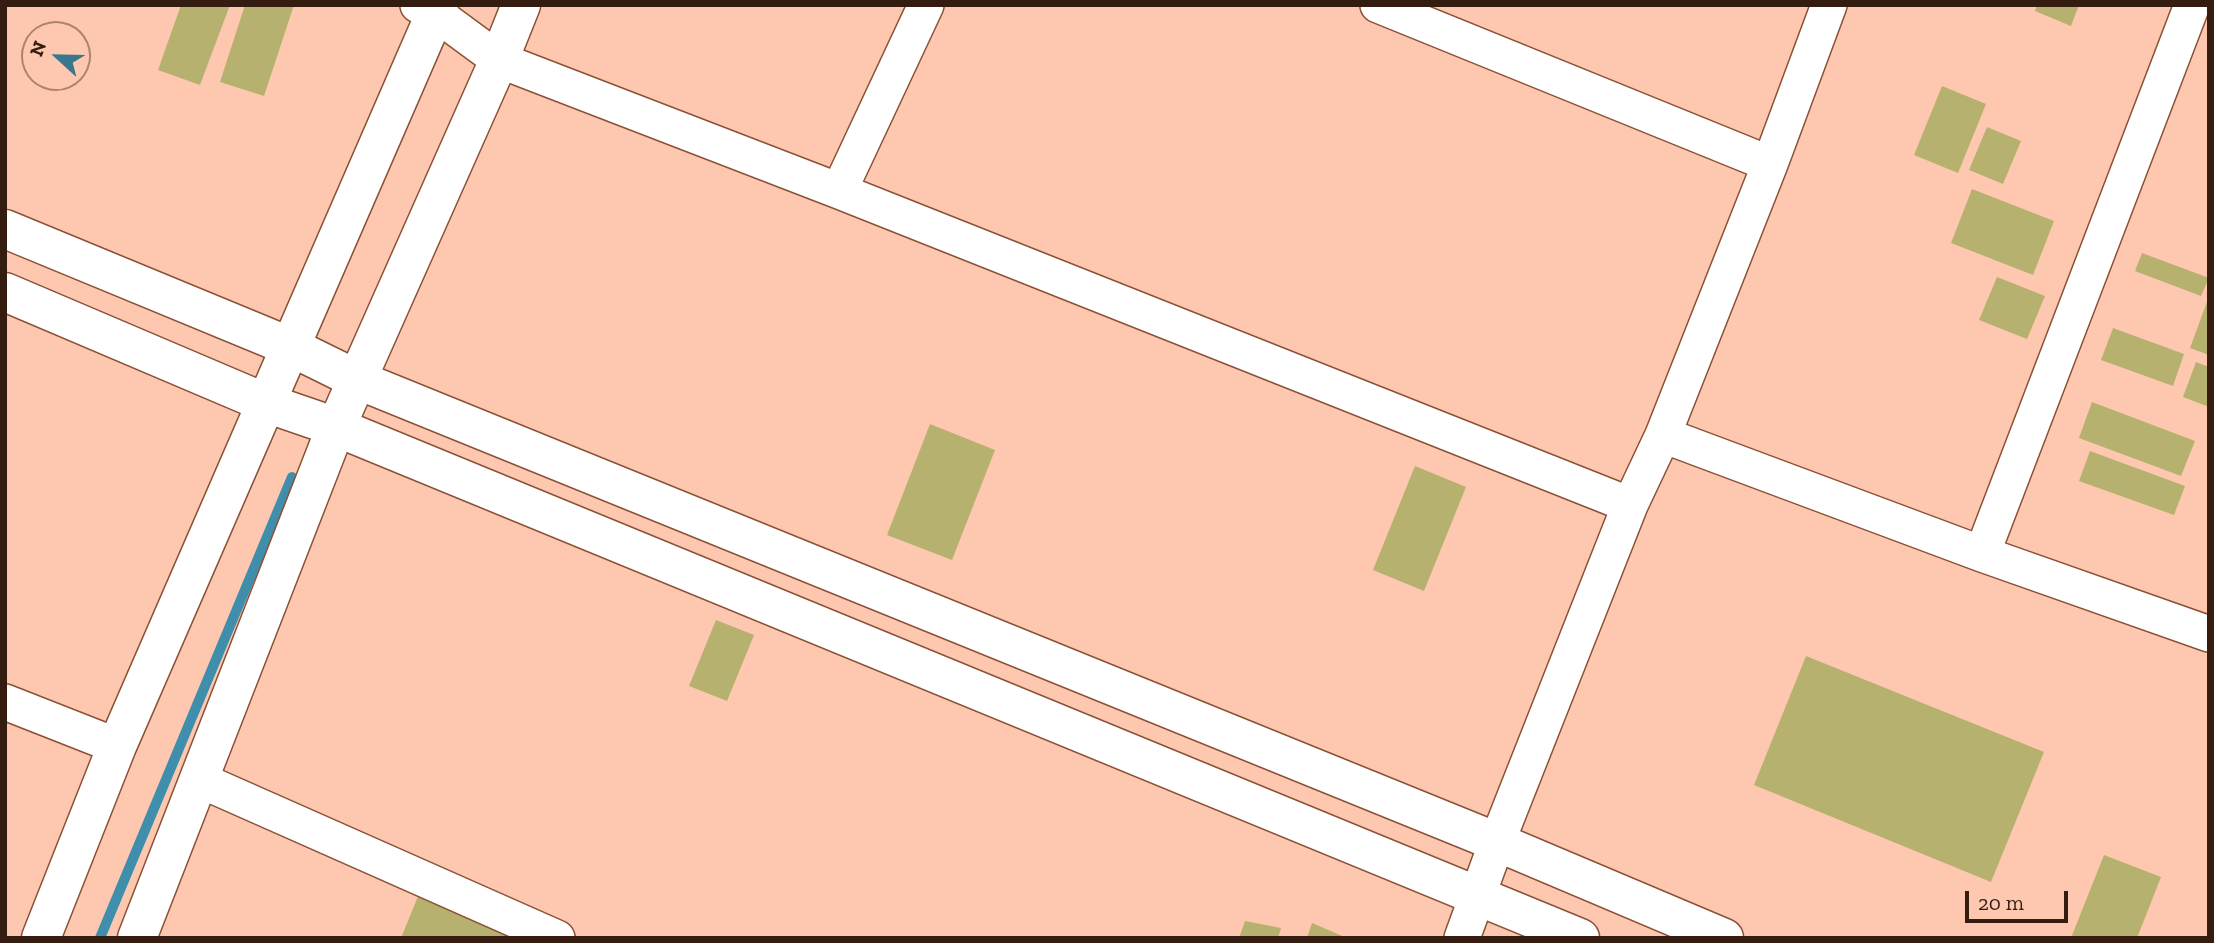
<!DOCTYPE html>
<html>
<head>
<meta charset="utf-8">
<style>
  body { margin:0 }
  #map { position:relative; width:2214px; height:943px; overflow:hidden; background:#fec8b0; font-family:"Zilla Slab",serif }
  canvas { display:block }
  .frame { position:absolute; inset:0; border:7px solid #341c10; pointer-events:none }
  .north { position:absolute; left:21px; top:21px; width:70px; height:70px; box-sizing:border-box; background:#fec8b0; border:2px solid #ad8370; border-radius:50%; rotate:292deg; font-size:19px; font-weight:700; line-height:28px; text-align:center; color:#341c10 }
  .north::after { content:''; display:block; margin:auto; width:24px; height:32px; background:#3a768d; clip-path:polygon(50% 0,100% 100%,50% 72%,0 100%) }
  .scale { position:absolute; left:1965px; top:891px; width:103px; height:32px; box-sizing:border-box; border:4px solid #341c10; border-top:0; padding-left:9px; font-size:21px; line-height:24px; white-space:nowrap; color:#341c10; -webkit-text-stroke:5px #fec8b0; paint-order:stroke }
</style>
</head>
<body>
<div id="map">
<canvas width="2214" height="943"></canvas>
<div class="frame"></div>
<div class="north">N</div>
<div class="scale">20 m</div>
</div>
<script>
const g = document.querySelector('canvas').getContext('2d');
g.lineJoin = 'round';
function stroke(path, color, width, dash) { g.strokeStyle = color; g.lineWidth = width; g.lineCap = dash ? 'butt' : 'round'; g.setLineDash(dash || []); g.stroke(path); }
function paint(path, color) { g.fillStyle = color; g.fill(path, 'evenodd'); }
stroke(new Path2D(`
  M 100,938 L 292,477`), '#3f8eab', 10);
paint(new Path2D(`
  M 181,5 L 230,5 L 200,85 L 158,70 Z
  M 245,5 L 294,5 L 264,96 L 220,82 Z
  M 2037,5 L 2079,5 L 2071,26 L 2035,11 Z
  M 1942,86 L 1986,104 L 1958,173 L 1914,155 Z
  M 1987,127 L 2021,141 L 2003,184 L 1969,170 Z
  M 1972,189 L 2054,221 L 2033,275 L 1951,243 Z
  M 2142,253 L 2209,278 L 2201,296 L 2135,271 Z
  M 1997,277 L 2045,296 L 2027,339 L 1979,320 Z
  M 2208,299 L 2209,299 L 2209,355 L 2190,348 Z
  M 2113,328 L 2184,354 L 2173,386 L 2101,360 Z
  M 2196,362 L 2209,367 L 2209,407 L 2183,397 Z
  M 2092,402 L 2195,441 L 2181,476 L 2079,438 Z
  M 930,424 L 995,450 L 952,560 L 887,535 Z
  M 2090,451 L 2185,486 L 2174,515 L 2079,481 Z
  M 1415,466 L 1466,487 L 1424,591 L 1373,570 Z
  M 716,620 L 754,635 L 727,701 L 689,686 Z
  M 1806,656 L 2044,752 L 1991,882 L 1754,785 Z
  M 2104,855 L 2161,877 L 2137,938 L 2071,938 Z
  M 419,894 L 514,932 L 511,938 L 401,938 Z
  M 1245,921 L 1281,928 L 1278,938 L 1239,938 Z
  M 1312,923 L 1347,938 L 1307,938 Z`), '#b6b16e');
const minor = new Path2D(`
  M 418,5 L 435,13 L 499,60 L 839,191 L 1630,505
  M 1378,5 L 1770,164
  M 839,191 L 926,5
  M 1663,435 L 1982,554 L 2209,634
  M 1982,554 L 2192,5
  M 5,702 L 117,746
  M 200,780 L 557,938
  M 1462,938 L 1497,842 L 1630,505 L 1663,435 L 1770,164 L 1829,5`);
const tertiary = new Path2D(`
  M 41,938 L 117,746 L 439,5
  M 137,938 L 336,427 L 499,60 L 521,5`);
const secondary = new Path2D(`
  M 5,229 L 291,347 L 358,380 L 1497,842 L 1724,938
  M 5,292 L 266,403 L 336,427 L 1580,938`);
stroke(minor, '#8a5136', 38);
stroke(tertiary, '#8a5136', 41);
stroke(secondary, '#8a5136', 41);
stroke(minor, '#fff', 35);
stroke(tertiary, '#fff', 38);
stroke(secondary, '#fff', 38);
</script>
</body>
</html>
